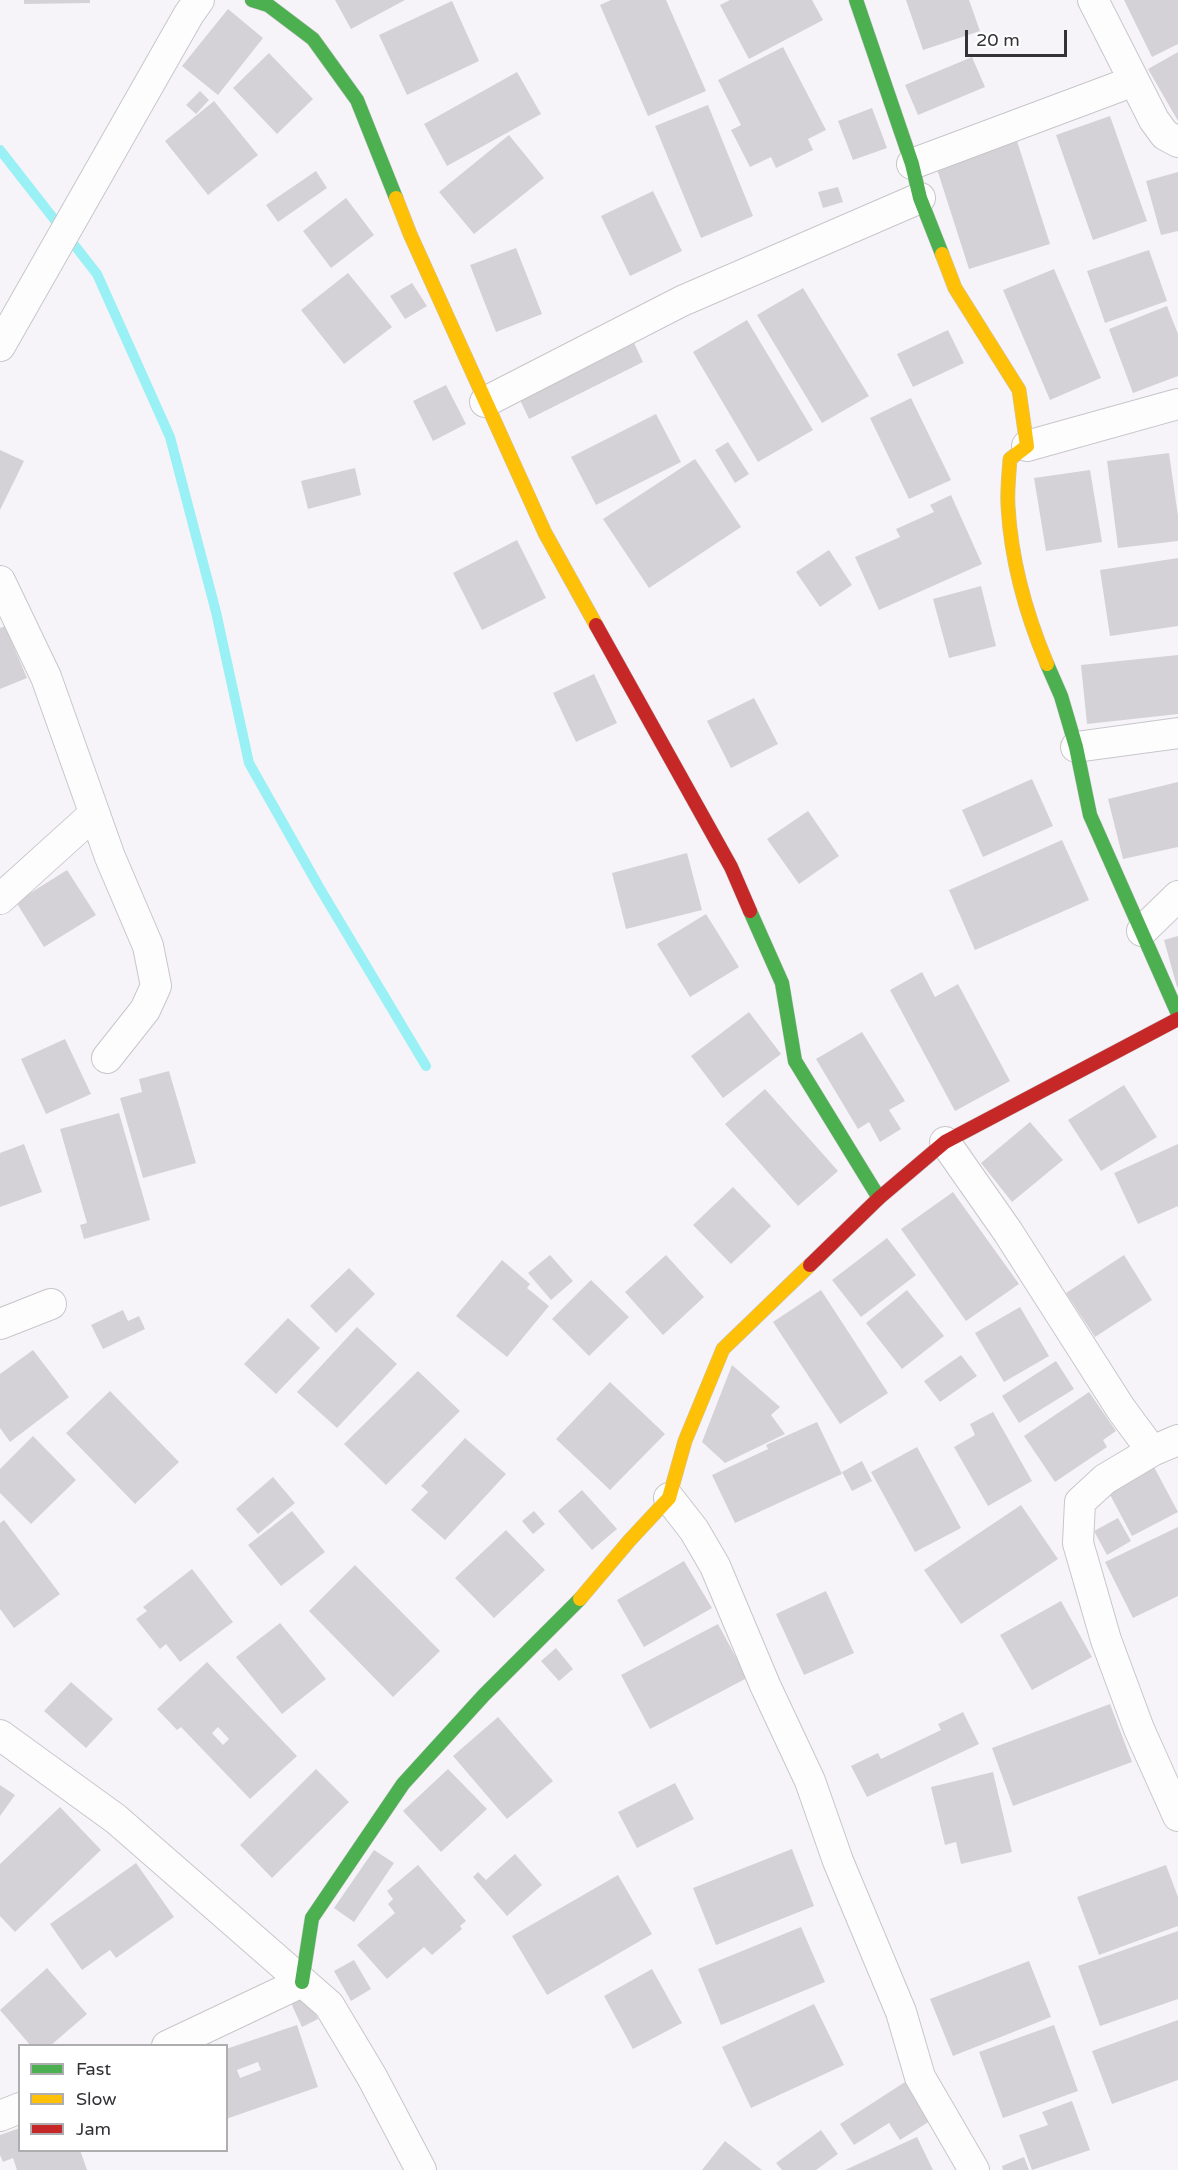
<!DOCTYPE html>
<html>
<head>
<meta charset="utf-8">
<style>
  body { margin:0 }
  #map { position:relative; width:1178px; height:2170px; overflow:hidden; background:#f6f4f9; font-family:"Varela Round",sans-serif }
  canvas { display:block }
  .legend { position:absolute; left:18px; top:2044px; width:210px; height:108px; box-sizing:border-box; background:#fff; border:2px solid #aeadaf; margin:0; padding:8px 10px; list-style:none; font-size:18px; color:#343236 }
  .legend li { display:flex; align-items:center; gap:12px; height:30px }
  .legend b { width:30px; border:2px solid #aeadaf }
  .scale { position:absolute; left:965px; top:30px; width:102px; height:27px; box-sizing:border-box; border:3px solid #343236; border-top:0; padding-left:8px; font-size:18px; line-height:21px; white-space:nowrap; color:#343236; -webkit-text-stroke:4px #fff; paint-order:stroke }
</style>
</head>
<body>
<div id="map">
<canvas width="1178" height="2170"></canvas>
<ul class="legend">
<li><b style="height:8px;background:#4caf50"></b>Fast</li>
<li><b style="height:8px;background:#ffc107"></b>Slow</li>
<li><b style="height:8px;background:#c62828"></b>Jam</li>
</ul>
<div class="scale">20 m</div>
</div>
<script>
const g = document.querySelector('canvas').getContext('2d');
g.lineJoin = 'round';
function stroke(path, color, width, dash) { g.strokeStyle = color; g.lineWidth = width; g.lineCap = dash ? 'butt' : 'round'; g.setLineDash(dash || []); g.stroke(path); }
function paint(path, color) { g.fillStyle = color; g.fill(path, 'evenodd'); }
stroke(new Path2D(`
  M 0,150 L 97,274 L 170,437 L 216,612 L 249,763 L 319,887 L 426,1066`), '#99f0f5', 10);
paint(new Path2D(`
  M 24,0 L 90,0 L 90,3 L 24,4 Z
  M 335,0 L 405,0 L 351,29 Z
  M 611,0 L 666,0 L 706,91 L 648,116 L 600,5 Z
  M 730,0 L 812,0 L 823,20 L 749,59 L 720,5 Z
  M 906,0 L 969,0 L 980,31 L 923,50 Z
  M 1124,0 L 1178,0 L 1178,44 L 1152,57 Z
  M 452,1 L 479,61 L 407,95 L 379,35 Z
  M 228,9 L 263,38 L 218,95 L 182,66 Z
  M 783,47 L 826,130 L 808,139 L 813,150 L 776,168 L 771,157 L 750,167 L 731,130 L 741,125 L 718,80 Z
  M 1178,52 L 1178,121 L 1148,69 Z
  M 269,53 L 313,99 L 277,134 L 233,88 Z
  M 972,57 L 985,87 L 918,115 L 905,85 Z
  M 517,72 L 541,114 L 447,166 L 424,124 Z
  M 200,91 L 209,100 L 196,114 L 186,105 Z
  M 214,101 L 258,155 L 208,195 L 165,141 Z
  M 708,105 L 753,216 L 701,238 L 655,126 Z
  M 872,108 L 887,148 L 853,160 L 838,121 Z
  M 1110,116 L 1147,221 L 1093,240 L 1056,135 Z
  M 509,135 L 544,178 L 474,234 L 439,192 Z
  M 1017,141 L 1050,244 L 969,269 L 936,166 Z
  M 316,171 L 327,188 L 278,222 L 266,205 Z
  M 1178,172 L 1178,231 L 1161,235 L 1146,181 Z
  M 838,187 L 843,202 L 823,208 L 818,192 Z
  M 653,191 L 682,251 L 630,276 L 601,216 Z
  M 346,198 L 374,235 L 331,268 L 303,231 Z
  M 516,248 L 542,314 L 496,332 L 470,265 Z
  M 1149,250 L 1167,301 L 1105,323 L 1087,271 Z
  M 1054,269 L 1101,378 L 1050,400 L 1003,290 Z
  M 348,273 L 392,327 L 344,364 L 301,310 Z
  M 412,283 L 427,306 L 405,319 L 390,296 Z
  M 803,288 L 869,396 L 822,423 L 757,315 Z
  M 1167,306 L 1178,334 L 1178,376 L 1133,393 L 1109,329 Z
  M 747,320 L 813,430 L 758,462 L 693,352 Z
  M 948,330 L 964,363 L 913,387 L 897,354 Z
  M 634,343 L 643,362 L 529,419 L 520,400 Z
  M 446,385 L 466,424 L 433,441 L 413,401 Z
  M 911,398 L 951,480 L 909,499 L 870,418 Z
  M 656,414 L 681,462 L 596,505 L 571,457 Z
  M 728,442 L 749,474 L 735,483 L 715,450 Z
  M 0,450 L 24,461 L 0,510 Z
  M 1169,453 L 1178,516 L 1178,541 L 1118,548 L 1107,461 Z
  M 695,459 L 741,527 L 649,588 L 603,519 Z
  M 355,468 L 361,495 L 308,509 L 301,481 Z
  M 1090,470 L 1102,542 L 1046,551 L 1034,478 Z
  M 951,495 L 982,564 L 879,610 L 855,557 L 900,537 L 896,529 L 934,512 L 930,505 Z
  M 517,540 L 546,598 L 482,630 L 453,573 Z
  M 829,550 L 852,585 L 820,607 L 796,572 Z
  M 1178,558 L 1178,626 L 1110,636 L 1100,570 Z
  M 981,586 L 996,646 L 949,658 L 933,599 Z
  M 5,626 L 27,678 L 0,689 L 0,628 Z
  M 1178,655 L 1178,714 L 1087,724 L 1081,665 Z
  M 594,674 L 617,723 L 576,742 L 553,693 Z
  M 754,698 L 778,744 L 731,768 L 707,721 Z
  M 1032,779 L 1053,826 L 983,857 L 962,810 Z
  M 1178,782 L 1178,847 L 1123,859 L 1108,799 Z
  M 808,811 L 839,856 L 799,884 L 767,839 Z
  M 1062,840 L 1089,900 L 975,950 L 949,890 Z
  M 687,853 L 702,910 L 626,929 L 612,873 Z
  M 67,870 L 96,915 L 44,947 L 16,902 Z
  M 706,914 L 739,967 L 690,997 L 657,944 Z
  M 1178,936 L 1178,987 L 1177,987 L 1164,940 Z
  M 922,972 L 935,997 L 958,984 L 1010,1081 L 955,1111 L 890,990 Z
  M 749,1012 L 781,1054 L 723,1098 L 691,1056 Z
  M 862,1032 L 905,1101 L 889,1110 L 901,1129 L 880,1142 L 869,1122 L 858,1129 L 816,1059 Z
  M 65,1039 L 91,1094 L 46,1114 L 21,1059 Z
  M 169,1071 L 196,1163 L 143,1178 L 120,1098 L 142,1092 L 139,1079 Z
  M 1124,1085 L 1157,1137 L 1101,1171 L 1068,1120 Z
  M 765,1089 L 838,1171 L 798,1206 L 725,1124 Z
  M 119,1113 L 150,1220 L 84,1239 L 80,1225 L 87,1223 L 60,1129 Z
  M 1030,1122 L 1063,1160 L 1012,1202 L 981,1163 Z
  M 24,1144 L 42,1192 L 0,1207 L 0,1153 Z
  M 1178,1144 L 1178,1206 L 1138,1224 L 1114,1173 Z
  M 733,1187 L 771,1226 L 731,1264 L 693,1225 Z
  M 953,1192 L 1019,1284 L 966,1321 L 901,1229 Z
  M 887,1238 L 916,1275 L 861,1317 L 832,1280 Z
  M 550,1255 L 573,1281 L 551,1300 L 528,1273 Z
  M 666,1255 L 704,1297 L 663,1335 L 625,1292 Z
  M 1124,1255 L 1152,1300 L 1095,1337 L 1066,1293 Z
  M 502,1260 L 530,1284 L 527,1288 L 549,1306 L 507,1357 L 456,1316 Z
  M 349,1268 L 375,1294 L 336,1333 L 310,1306 Z
  M 591,1280 L 629,1317 L 589,1356 L 552,1319 Z
  M 821,1290 L 888,1393 L 840,1424 L 773,1322 Z
  M 907,1290 L 944,1336 L 902,1369 L 866,1323 Z
  M 1020,1307 L 1049,1356 L 1004,1382 L 975,1333 Z
  M 123,1310 L 128,1321 L 139,1316 L 145,1329 L 103,1349 L 91,1325 Z
  M 288,1318 L 320,1348 L 276,1394 L 244,1364 Z
  M 357,1327 L 397,1364 L 337,1428 L 297,1392 Z
  M 33,1350 L 69,1397 L 10,1442 L 0,1428 L 0,1374 Z
  M 961,1355 L 977,1376 L 940,1402 L 924,1381 Z
  M 1056,1361 L 1074,1389 L 1019,1423 L 1002,1396 Z
  M 732,1365 L 780,1407 L 771,1415 L 785,1434 L 725,1463 L 702,1442 Z
  M 418,1371 L 460,1411 L 386,1485 L 344,1444 Z
  M 610,1382 L 665,1434 L 610,1490 L 556,1439 Z
  M 110,1391 L 179,1462 L 135,1504 L 66,1433 Z
  M 1089,1392 L 1116,1431 L 1103,1440 L 1107,1447 L 1055,1482 L 1024,1436 Z
  M 993,1412 L 1032,1481 L 988,1506 L 954,1447 L 975,1435 L 970,1424 Z
  M 817,1422 L 842,1474 L 735,1523 L 712,1475 L 768,1449 L 766,1445 Z
  M 33,1436 L 76,1480 L 31,1524 L 0,1493 L 0,1469 Z
  M 465,1438 L 506,1474 L 445,1540 L 411,1510 L 428,1492 L 421,1486 Z
  M 917,1447 L 961,1528 L 915,1552 L 871,1472 Z
  M 862,1461 L 872,1481 L 852,1491 L 842,1472 Z
  M 1154,1467 L 1178,1512 L 1132,1536 L 1108,1491 Z
  M 273,1477 L 295,1503 L 258,1534 L 236,1509 Z
  M 582,1490 L 617,1529 L 592,1550 L 558,1511 Z
  M 1021,1505 L 1058,1559 L 961,1624 L 924,1570 Z
  M 292,1511 L 325,1552 L 281,1586 L 248,1545 Z
  M 534,1511 L 545,1524 L 533,1534 L 522,1521 Z
  M 1118,1518 L 1131,1541 L 1107,1555 L 1094,1531 Z
  M 4,1520 L 60,1594 L 14,1628 L 0,1609 L 0,1523 Z
  M 1178,1527 L 1178,1596 L 1133,1618 L 1105,1562 Z
  M 506,1530 L 545,1570 L 494,1618 L 455,1578 Z
  M 684,1561 L 712,1608 L 644,1647 L 617,1600 Z
  M 355,1565 L 440,1651 L 393,1697 L 309,1611 Z
  M 192,1569 L 233,1622 L 180,1662 L 166,1644 L 160,1649 L 136,1619 L 147,1611 L 143,1607 Z
  M 826,1591 L 854,1653 L 804,1675 L 776,1614 Z
  M 1061,1601 L 1092,1657 L 1032,1690 L 1000,1635 Z
  M 280,1623 L 326,1679 L 282,1714 L 236,1657 Z
  M 718,1624 L 747,1678 L 650,1729 L 621,1675 Z
  M 556,1648 L 573,1669 L 559,1681 L 541,1661 Z
  M 207,1662 L 297,1756 L 250,1799 L 181,1727 L 177,1730 L 157,1709 ZM 218,1727 L 229,1739 L 223,1745 L 212,1733 Z
  M 71,1682 L 113,1719 L 86,1748 L 44,1711 Z
  M 1110,1704 L 1132,1762 L 1013,1806 L 992,1748 Z
  M 963,1712 L 979,1744 L 867,1797 L 851,1766 L 878,1753 L 881,1759 L 941,1730 L 938,1724 Z
  M 498,1717 L 553,1781 L 507,1819 L 453,1756 Z
  M 316,1769 L 349,1802 L 272,1878 L 240,1845 Z
  M 448,1769 L 487,1809 L 441,1852 L 403,1811 Z
  M 993,1772 L 1012,1852 L 961,1864 L 956,1842 L 945,1845 L 931,1787 Z
  M 675,1783 L 694,1819 L 637,1848 L 618,1812 Z
  M 0,1785 L 15,1795 L 0,1816 Z
  M 60,1807 L 101,1850 L 15,1932 L 0,1916 L 0,1864 Z
  M 792,1849 L 814,1906 L 716,1945 L 693,1888 Z
  M 374,1850 L 394,1863 L 354,1922 L 334,1908 Z
  M 515,1854 L 542,1885 L 507,1916 L 473,1877 L 478,1872 L 486,1880 Z
  M 136,1863 L 174,1917 L 116,1958 L 110,1950 L 82,1970 L 50,1924 Z
  M 418,1865 L 466,1921 L 460,1926 L 462,1929 L 432,1955 L 424,1947 L 387,1979 L 357,1945 L 395,1913 L 388,1904 L 393,1899 L 387,1891 Z
  M 1166,1865 L 1178,1897 L 1178,1926 L 1099,1955 L 1077,1897 Z
  M 618,1875 L 652,1934 L 547,1995 L 512,1936 Z
  M 801,1927 L 825,1982 L 721,2025 L 698,1969 Z
  M 1178,1931 L 1178,1999 L 1100,2026 L 1078,1966 Z
  M 354,1960 L 371,1989 L 351,2001 L 334,1971 Z
  M 1029,1961 L 1051,2017 L 953,2056 L 930,1999 Z
  M 47,1968 L 87,2014 L 50,2046 L 31,2046 L 0,2010 Z
  M 652,1969 L 682,2023 L 633,2049 L 604,1996 Z
  M 307,1995 L 318,2019 L 302,2027 L 291,2003 Z
  M 814,2004 L 844,2065 L 751,2108 L 722,2047 Z
  M 1178,2020 L 1178,2080 L 1112,2104 L 1092,2051 Z
  M 297,2025 L 318,2087 L 226,2119 L 226,2049 ZM 258,2062 L 261,2070 L 240,2078 L 237,2070 Z
  M 1054,2025 L 1078,2091 L 1003,2118 L 979,2052 Z
  M 905,2082 L 930,2121 L 900,2140 L 889,2123 L 854,2145 L 840,2124 Z
  M 1072,2101 L 1090,2150 L 1032,2170 L 1019,2135 L 1048,2125 L 1042,2112 Z
  M 20,2128 L 20,2150 L 80,2150 L 87,2170 L 17,2170 L 13,2158 L 3,2162 L 0,2155 L 0,2135 Z
  M 821,2130 L 838,2154 L 816,2170 L 782,2170 L 776,2163 Z
  M 917,2137 L 933,2170 L 845,2170 Z
  M 725,2141 L 762,2170 L 702,2170 Z
  M 1024,2157 L 1029,2170 L 1003,2170 L 1002,2166 Z`), '#d4d2d6');
const street = new Path2D(`
  M 1093,0 L 1154,120 L 1165,135 L 1178,142
  M 912,164 L 1134,81
  M 0,346 L 189,14 L 199,0
  M 485,402 L 682,301 L 920,198
  M 1027,446 L 1178,404
  M 0,581 L 46,677 L 110,857 L 148,946 L 156,986 L 145,1010 L 107,1058
  M 1076,747 L 1178,733
  M 0,899 L 94,814
  M 1142,931 L 1178,896
  M 945,1142 L 1008,1232 L 1121,1409 L 1152,1451
  M 0,1324 L 51,1304
  M 1178,1440 L 1152,1451 L 1105,1479 L 1080,1502 L 1078,1543 L 1106,1640 L 1139,1729 L 1178,1816
  M 669,1498 L 694,1530 L 715,1566 L 765,1685 L 810,1781 L 838,1861 L 901,2012 L 920,2077 L 974,2170
  M 0,1735 L 116,1819 L 329,2005 L 372,2077 L 421,2170
  M 167,2046 L 302,1982
  M 0,2116 L 20,2108`);
const fast = new Path2D(`
  M 252,0 L 268,5 L 313,39 L 357,100 L 396,198
  M 856,0 L 912,164 L 920,198 L 942,254
  M 1047,664 L 1061,696 L 1076,747 L 1090,815 L 1178,1014
  M 750,911 L 782,983 L 795,1061 L 879,1198
  M 302,1982 L 312,1918 L 403,1784 L 484,1695 L 580,1599`);
const slow = new Path2D(`
  M 396,198 L 410,234 L 545,533 L 596,625
  M 942,254 L 955,288 L 1019,390 L 1027,446 L 1010,459 C 1009,474 1007,490 1008,506 C 1011,560 1026,614 1047,664
  M 580,1599 L 629,1541 L 669,1498 L 685,1441 L 723,1349 L 810,1265`);
const jam = new Path2D(`
  M 596,625 L 731,867 L 750,911
  M 810,1265 L 879,1198 L 945,1142 L 1178,1019`);
stroke(street, '#c7c6ca', 32);
stroke(fast, '#c7c6ca', 15);
stroke(slow, '#c7c6ca', 15);
stroke(jam, '#c7c6ca', 15);
stroke(street, '#fefdfe', 30);
stroke(fast, '#4caf50', 14);
stroke(slow, '#ffc107', 14);
stroke(jam, '#c62828', 14);
</script>
</body>
</html>
